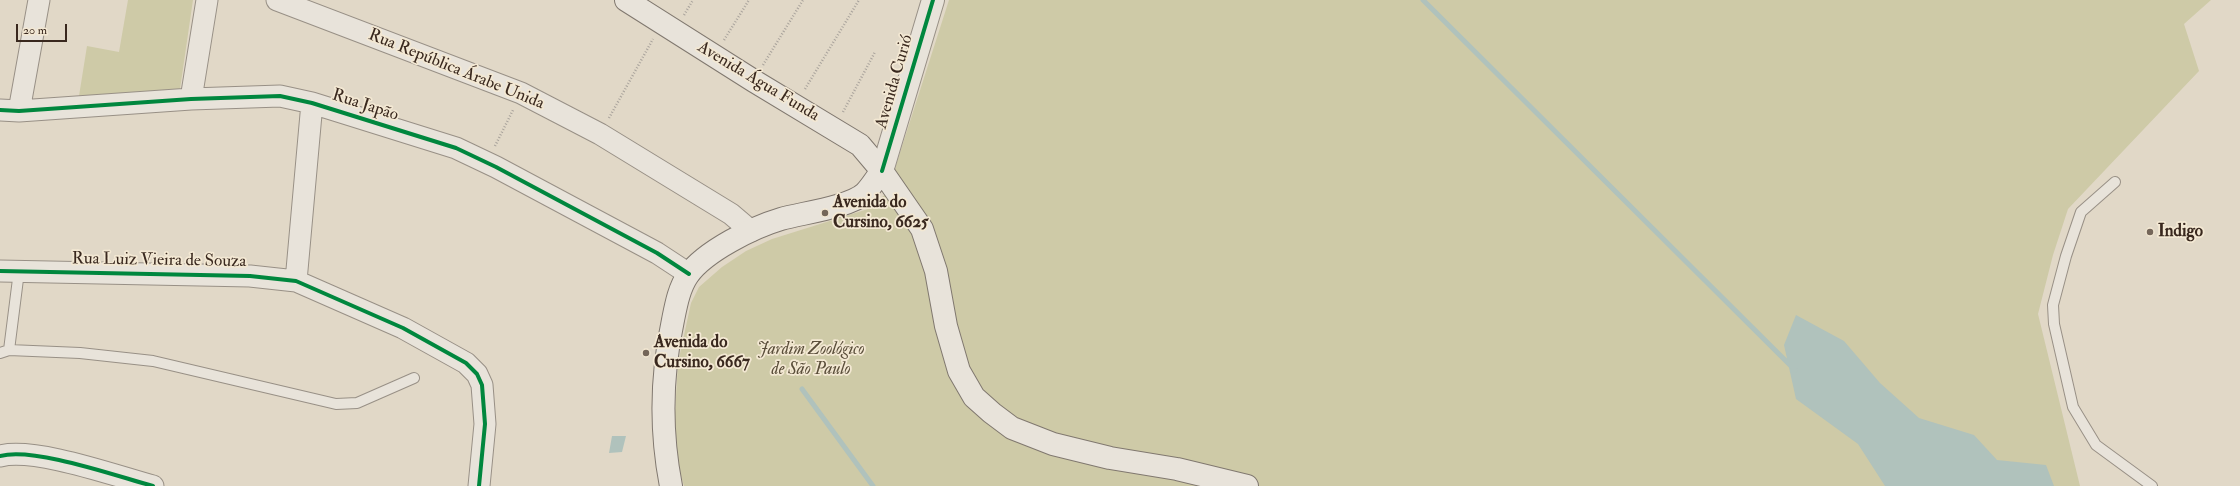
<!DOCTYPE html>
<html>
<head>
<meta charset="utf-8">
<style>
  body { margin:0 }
  #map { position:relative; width:2240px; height:486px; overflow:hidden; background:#e1d8c7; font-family:"IM FELL Double Pica",serif }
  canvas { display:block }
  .scale { position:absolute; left:16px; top:24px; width:51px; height:18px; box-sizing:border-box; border:2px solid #39281e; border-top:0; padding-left:5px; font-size:12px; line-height:14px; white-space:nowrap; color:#39281e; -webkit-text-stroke:3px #f3e8d3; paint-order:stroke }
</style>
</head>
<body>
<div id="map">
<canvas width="2240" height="486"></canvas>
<div class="scale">20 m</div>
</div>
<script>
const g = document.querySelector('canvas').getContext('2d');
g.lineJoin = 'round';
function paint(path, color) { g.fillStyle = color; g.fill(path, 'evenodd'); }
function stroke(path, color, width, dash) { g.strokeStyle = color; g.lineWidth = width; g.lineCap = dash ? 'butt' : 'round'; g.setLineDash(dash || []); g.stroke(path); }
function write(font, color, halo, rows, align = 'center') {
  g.font = font + ' "IM FELL Double Pica",serif'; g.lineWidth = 3.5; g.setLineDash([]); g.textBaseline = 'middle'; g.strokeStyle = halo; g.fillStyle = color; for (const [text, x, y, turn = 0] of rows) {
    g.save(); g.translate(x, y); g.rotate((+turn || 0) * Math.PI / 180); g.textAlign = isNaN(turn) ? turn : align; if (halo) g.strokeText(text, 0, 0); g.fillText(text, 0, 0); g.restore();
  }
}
paint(new Path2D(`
  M 128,0 L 193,0 L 180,89 L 79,96 L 87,46 L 119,52 Z
  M 949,0 L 2211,0 L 2184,24 L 2199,71 L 2068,209 L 2053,255 L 2038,314 L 2080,486 L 684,486 L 679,469 L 674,429 L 678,363 L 691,303 L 699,287 L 722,267 L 746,251 L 772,239 L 868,209 L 887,193 Z`), '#cecaa7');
paint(new Path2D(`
  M 1796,315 L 1844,341 L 1880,383 L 1919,418 L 1974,435 L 1997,460 L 2046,465 L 2054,486 L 1885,486 L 1858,444 L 1796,399 L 1784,345 Z
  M 612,436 L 626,436 L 622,452 L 609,453 Z`), '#b0c2bc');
stroke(new Path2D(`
  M 1423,0 L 1795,370
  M 802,389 L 873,486`), '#b0c2bc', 5);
const service = new Path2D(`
  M 2115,182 L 2081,212 L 2066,256 L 2053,305 L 2054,324 L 2073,407 L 2096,445 L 2152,486
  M 9,350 L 80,353 L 153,361 L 336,404 L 357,403 L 414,378
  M 0,353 L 9,350 L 19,271`);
const minor = new Path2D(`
  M 277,0 L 521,93 L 600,134 L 731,214 L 751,231
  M 191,99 L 207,0
  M 0,110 L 19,111 L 191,99 L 280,96 L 312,103 L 456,148 L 496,167 L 657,253 L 689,274
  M 19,111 L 39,0
  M 0,271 L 250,276 L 296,281 L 403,328 L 466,363 L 477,374 L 482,385 L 485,424 L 479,486
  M 296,281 L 312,103
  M 0,456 C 35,447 116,476 153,486`);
const tertiary = new Path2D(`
  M 882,171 L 933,0`);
const secondary = new Path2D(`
  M 626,0 L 754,81 L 860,145 L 882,171 L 922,229 L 936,271 L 946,326 L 959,371 L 974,397 L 992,413 L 1012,428 L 1053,444 L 1110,458 L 1177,469 L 1247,486
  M 671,486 C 660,430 661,376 673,320 C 676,305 679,288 688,275 C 705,251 754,227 781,219 C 802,213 850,207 865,193 C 871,187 876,178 882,171`);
stroke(service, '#989086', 12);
stroke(minor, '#989086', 23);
stroke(tertiary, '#989086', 24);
stroke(secondary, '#80786f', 24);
stroke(new Path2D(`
  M 684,15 L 693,0
  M 724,40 L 749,0
  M 763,65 L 803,0
  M 805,89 L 859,0
  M 843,112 L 875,52
  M 609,118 L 653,39
  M 495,146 L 513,110`), '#a9a39c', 2.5, [1, 2]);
stroke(service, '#e8e3da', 10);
stroke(minor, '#e8e3da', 21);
stroke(tertiary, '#e8e3da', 22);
stroke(secondary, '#e8e3da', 22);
stroke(new Path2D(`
  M 0,110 L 19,111 L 191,99 L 280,96 L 312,103 L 456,148 L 496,167 L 657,253 L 689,274
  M 882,171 L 933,0
  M 0,271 L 250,276 L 296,281 L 403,328 L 466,363 L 477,374 L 482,385 L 485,424 L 479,486
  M 0,456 C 35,447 116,476 153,486`), '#00873e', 4);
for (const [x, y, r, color] of [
  [825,213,4,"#746659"],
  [2150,232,4,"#746659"],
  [646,353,4,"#746659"]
]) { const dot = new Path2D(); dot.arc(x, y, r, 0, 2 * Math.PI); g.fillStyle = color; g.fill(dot); stroke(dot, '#f3e8d3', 1.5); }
write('17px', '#39281e', '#f3e8d3', [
  ["Rua República Árabe Unida",456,70,22],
  ["Avenida Água Funda",758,82,31],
  ["Avenida Curió",895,82,-74],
  ["Rua Japão",365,106,18],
  ["Rua Luiz Vieira de Souza",159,261,1]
]);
write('bold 17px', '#39281e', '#f3e8d3', [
  ["Avenida do",833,203],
  ["Cursino, 6625",833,223],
  ["Indigo",2158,232],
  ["Avenida do",654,343],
  ["Cursino, 6667",654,363]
], 'left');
write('italic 17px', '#5a4e3a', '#f3e8d3', [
  ["Jardim Zoológico",811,350],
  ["de São Paulo",811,370]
]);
</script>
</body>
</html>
